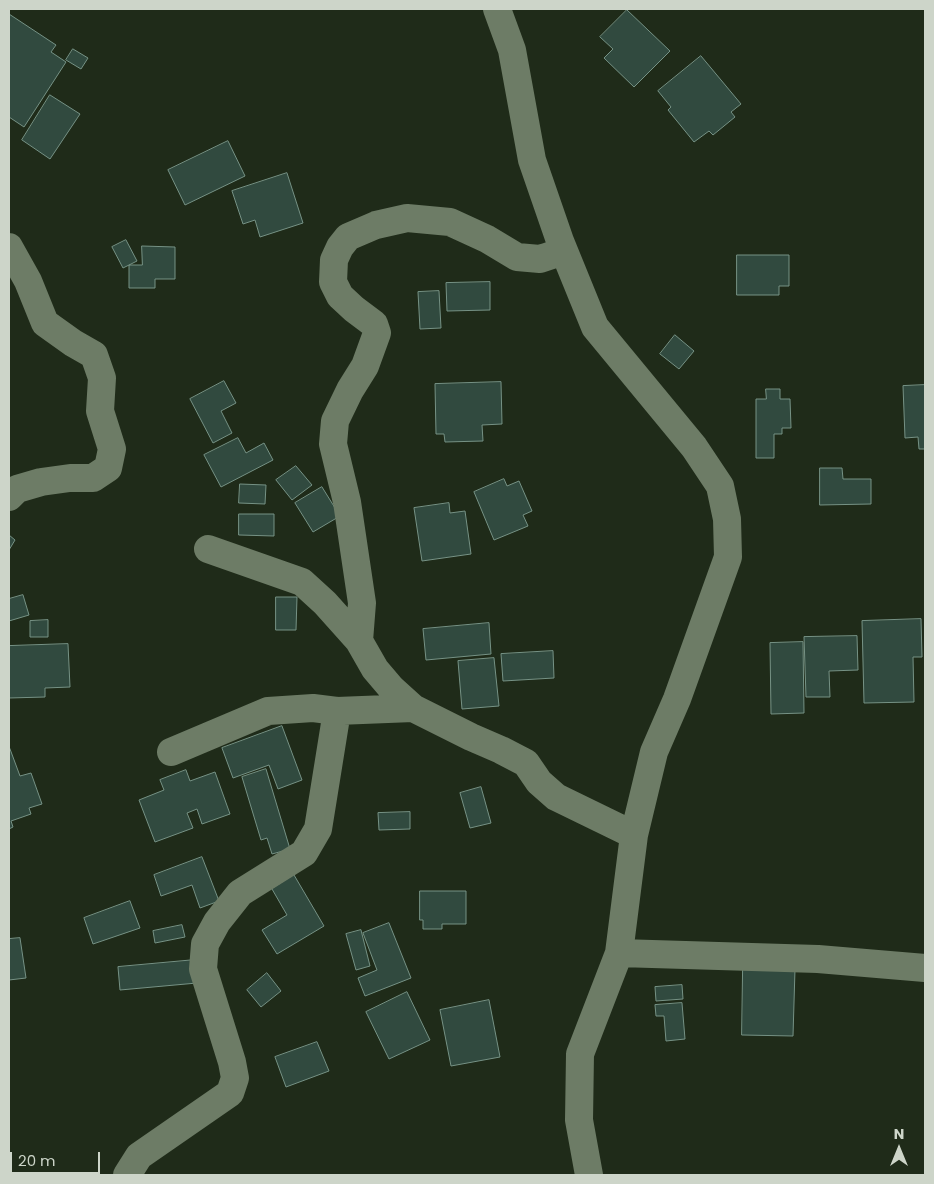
<!DOCTYPE html>
<html>
<head>
<meta charset="utf-8">
<style>
  body { margin:0 }
  #map { position:relative; width:934px; height:1184px; overflow:hidden; background:#1f2b19; font-family:Poppins,sans-serif }
  canvas { display:block }
  .frame { position:absolute; inset:0; border:10px solid #cdd5c9; pointer-events:none }
  .north { position:absolute; left:874px; top:1124px; width:50px; height:50px; -webkit-text-stroke:4px #1f2b19; paint-order:stroke; rotate:0deg; font-size:14px; font-weight:700; line-height:20px; text-align:center; color:#cdd5c9 }
  .north::after { content:''; display:block; margin:auto; width:18px; height:22px; background:#cdd5c9; clip-path:polygon(50% 0,100% 100%,50% 72%,0 100%) }
  .scale { position:absolute; left:10px; top:1152px; width:90px; height:22px; box-sizing:border-box; border:2px solid #cdd5c9; border-top:0; padding-left:6px; font-size:15px; line-height:18px; white-space:nowrap; color:#cdd5c9; -webkit-text-stroke:4px #1f2b19; paint-order:stroke }
</style>
</head>
<body>
<div id="map">
<canvas width="934" height="1184"></canvas>
<div class="frame"></div>
<div class="north">N</div>
<div class="scale">20 m</div>
</div>
<script>
const g = document.querySelector('canvas').getContext('2d');
g.lineJoin = 'round';
function paint(path, color) { g.fillStyle = color; g.fill(path, 'evenodd'); }
function stroke(path, color, width, dash) { g.strokeStyle = color; g.lineWidth = width; g.lineCap = dash ? 'butt' : 'round'; g.setLineDash(dash || []); g.stroke(path); }
const building = new Path2D(`
  M 627,10 L 670,51 L 634,87 L 604,58 L 613,49 L 600,37 Z
  M 9,14 L 56,45 L 51,52 L 66,62 L 24,127 L 9,117 Z
  M 73,49 L 88,58 L 81,69 L 66,60 Z
  M 701,56 L 741,104 L 731,112 L 735,117 L 713,135 L 709,131 L 694,142 L 668,110 L 671,107 L 658,91 Z
  M 50,95 L 80,114 L 50,159 L 22,140 Z
  M 228,141 L 245,176 L 185,205 L 168,170 Z
  M 287,173 L 303,223 L 260,237 L 255,220 L 243,224 L 232,191 Z
  M 126,240 L 137,261 L 123,268 L 112,247 Z
  M 142,246 L 175,247 L 175,279 L 155,279 L 155,288 L 129,288 L 129,265 L 142,265 Z
  M 737,255 L 789,255 L 789,286 L 779,286 L 779,295 L 737,295 Z
  M 490,282 L 490,310 L 447,311 L 446,283 Z
  M 439,291 L 441,328 L 420,329 L 418,292 Z
  M 675,335 L 694,351 L 679,369 L 660,354 Z
  M 224,381 L 236,403 L 221,411 L 232,433 L 213,443 L 190,399 Z
  M 501,382 L 502,424 L 482,425 L 483,441 L 445,442 L 444,434 L 436,434 L 435,384 Z
  M 925,385 L 925,449 L 919,449 L 918,437 L 905,438 L 903,386 Z
  M 766,389 L 780,389 L 780,399 L 790,399 L 791,428 L 782,428 L 782,434 L 774,434 L 774,458 L 756,458 L 756,399 L 766,399 Z
  M 238,438 L 246,453 L 264,443 L 273,460 L 221,487 L 204,455 Z
  M 296,466 L 312,485 L 292,500 L 276,480 Z
  M 820,468 L 842,468 L 843,479 L 871,479 L 871,504 L 820,505 Z
  M 504,479 L 507,486 L 519,481 L 532,511 L 523,515 L 528,526 L 494,540 L 474,492 Z
  M 240,484 L 266,485 L 265,504 L 239,503 Z
  M 322,487 L 340,516 L 313,532 L 295,503 Z
  M 449,503 L 450,513 L 465,511 L 471,554 L 422,561 L 414,508 Z
  M 239,514 L 274,514 L 274,536 L 239,535 Z
  M 9,535 L 15,540 L 9,550 Z
  M 23,595 L 29,615 L 9,621 L 9,599 Z
  M 276,597 L 297,597 L 296,630 L 276,630 Z
  M 921,619 L 922,657 L 913,657 L 914,702 L 864,703 L 862,621 Z
  M 48,620 L 48,637 L 30,637 L 30,621 Z
  M 489,623 L 491,654 L 426,660 L 423,629 Z
  M 857,636 L 858,670 L 829,671 L 830,697 L 806,697 L 804,637 Z
  M 803,642 L 804,713 L 771,714 L 770,643 Z
  M 68,644 L 70,687 L 45,688 L 45,697 L 9,698 L 9,646 Z
  M 553,651 L 554,678 L 503,681 L 501,654 Z
  M 494,658 L 499,706 L 462,709 L 458,661 Z
  M 282,726 L 302,780 L 278,789 L 269,765 L 233,778 L 222,748 Z
  M 10,749 L 20,776 L 31,773 L 42,804 L 29,808 L 31,814 L 11,821 L 13,827 L 9,829 L 9,750 Z
  M 266,769 L 290,849 L 272,854 L 267,838 L 261,840 L 242,777 Z
  M 186,770 L 190,781 L 215,772 L 230,814 L 202,824 L 197,809 L 187,813 L 193,828 L 155,842 L 139,800 L 164,790 L 160,780 Z
  M 481,787 L 491,823 L 470,828 L 460,793 Z
  M 410,812 L 410,829 L 379,830 L 378,813 Z
  M 202,857 L 219,901 L 200,908 L 192,885 L 161,896 L 154,875 Z
  M 294,875 L 324,926 L 277,954 L 262,930 L 287,915 L 272,889 Z
  M 420,891 L 466,891 L 466,924 L 442,924 L 442,929 L 423,929 L 423,920 L 420,920 Z
  M 130,901 L 140,928 L 93,944 L 84,918 Z
  M 389,923 L 411,978 L 365,996 L 358,978 L 377,970 L 363,933 Z
  M 182,925 L 185,937 L 155,943 L 153,931 Z
  M 361,930 L 370,966 L 356,970 L 346,934 Z
  M 20,938 L 26,978 L 9,980 L 9,939 Z
  M 195,960 L 197,983 L 120,990 L 118,967 Z
  M 743,969 L 795,969 L 793,1036 L 742,1035 Z
  M 267,973 L 281,991 L 261,1007 L 247,990 Z
  M 682,985 L 683,999 L 656,1001 L 655,987 Z
  M 407,992 L 430,1040 L 389,1059 L 366,1012 Z
  M 489,1000 L 500,1057 L 451,1066 L 440,1010 Z
  M 682,1003 L 685,1039 L 666,1041 L 664,1016 L 656,1016 L 655,1005 Z
  M 317,1042 L 329,1071 L 286,1087 L 275,1057 Z`);
paint(building, '#314a3f');
stroke(building, '#769285', 1);
stroke(new Path2D(`
  M 497,9 L 512,50 L 532,160 L 560,241 L 595,327 L 694,447 L 720,486 L 727,519 L 728,557 L 677,699 L 654,752 L 634,835 L 619,953 L 580,1054 L 579,1120 L 589,1175
  M 9,247 L 28,281 L 45,323 L 73,343 L 94,355 L 102,378 L 100,411 L 112,449 L 108,468 L 93,478 L 70,478 L 41,482 L 17,489 L 9,497
  M 208,549 L 302,582 L 325,603 L 359,641 L 375,669 L 392,689 L 413,708 L 471,737 L 501,750 L 526,763 L 539,782 L 556,797 L 634,835
  M 359,641 L 362,603 L 347,502 L 333,444 L 335,421 L 350,390 L 365,366 L 377,333 L 374,324 L 354,309 L 340,296 L 333,282 L 334,260 L 340,247 L 348,237 L 376,225 L 407,218 L 450,222 L 487,239 L 517,257 L 540,259 L 564,251
  M 171,752 L 268,711 L 313,708 L 337,711 L 413,708
  M 619,953 L 818,959 L 925,968
  M 127,1175 L 139,1156 L 230,1093 L 235,1078 L 232,1062 L 203,969 L 205,944 L 217,922 L 240,893 L 304,853 L 318,829 L 337,711`), '#6d7c66', 28);
</script>
</body>
</html>
